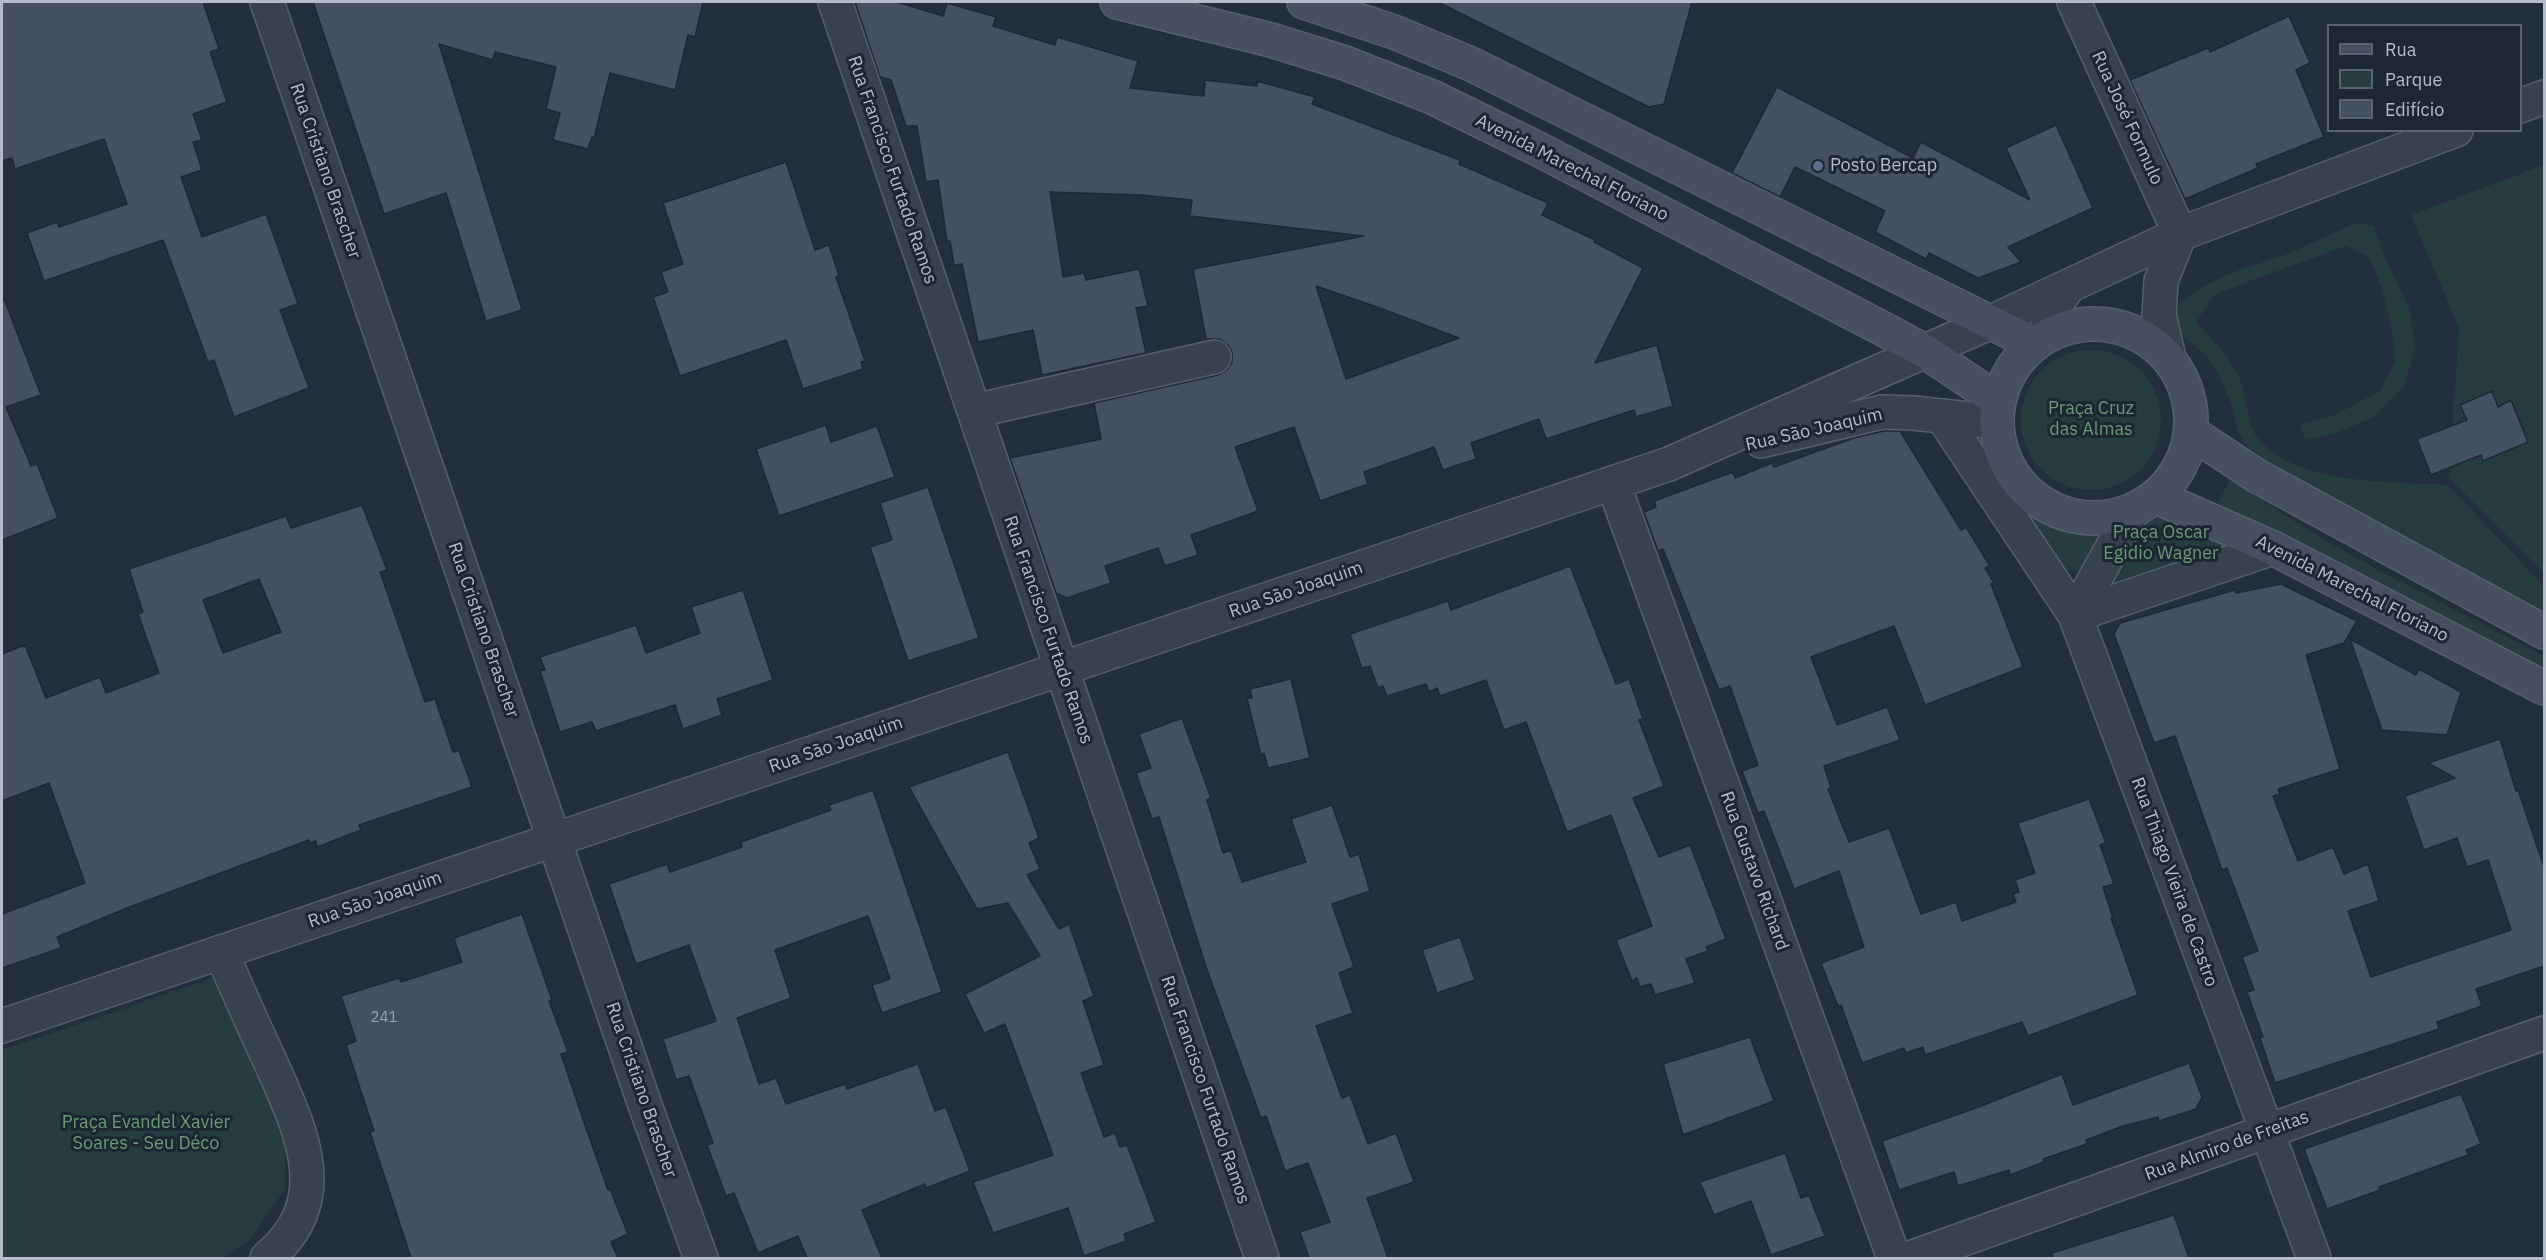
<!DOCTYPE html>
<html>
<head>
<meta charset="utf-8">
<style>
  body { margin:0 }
  #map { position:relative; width:2546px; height:1260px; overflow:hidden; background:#242f3e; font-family:"IBM Plex Sans",sans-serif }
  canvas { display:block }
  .frame { position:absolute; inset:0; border:3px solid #b4bcc9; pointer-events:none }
  .legend { position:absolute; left:2327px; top:24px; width:195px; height:108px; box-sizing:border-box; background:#1d2633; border:2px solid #59626f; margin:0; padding:8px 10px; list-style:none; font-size:18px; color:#b4bcc9 }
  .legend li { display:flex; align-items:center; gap:12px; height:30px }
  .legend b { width:30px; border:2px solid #59626f }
</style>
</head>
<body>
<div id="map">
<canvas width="2546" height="1260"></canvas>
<div class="frame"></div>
<ul class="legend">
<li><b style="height:8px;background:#465061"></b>Rua</li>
<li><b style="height:16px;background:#263c3f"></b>Parque</li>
<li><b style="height:16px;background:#455162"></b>Edifício</li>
</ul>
</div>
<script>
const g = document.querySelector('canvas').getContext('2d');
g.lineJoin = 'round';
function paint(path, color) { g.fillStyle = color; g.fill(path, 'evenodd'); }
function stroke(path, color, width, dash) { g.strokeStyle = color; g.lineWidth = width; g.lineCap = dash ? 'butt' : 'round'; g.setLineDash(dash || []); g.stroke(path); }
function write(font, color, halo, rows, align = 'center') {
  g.font = font + ' "IBM Plex Sans",sans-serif'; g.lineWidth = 6; g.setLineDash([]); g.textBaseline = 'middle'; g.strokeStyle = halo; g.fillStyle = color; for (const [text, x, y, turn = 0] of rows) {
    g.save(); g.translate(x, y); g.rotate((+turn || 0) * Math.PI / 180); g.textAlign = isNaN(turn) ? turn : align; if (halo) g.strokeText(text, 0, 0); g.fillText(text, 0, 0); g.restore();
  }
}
paint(new Path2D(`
  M 2544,165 L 2544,573 L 2449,478 L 2459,328 L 2411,215 Z
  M 2355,223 L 2373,226 L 2384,256 L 2409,308 L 2415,347 L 2404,387 L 2374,417 L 2336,433 L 2305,440 L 2300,425 L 2333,416 L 2380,391 L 2395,362 L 2392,330 L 2381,286 L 2370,258 L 2346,246 L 2215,294 L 2196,322 C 2213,340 2231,357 2240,380 C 2246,395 2248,426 2257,437 C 2296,486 2391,481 2448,485 L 2544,586 L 2544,614 L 2305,487 L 2249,448 L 2238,432 L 2231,403 L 2218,374 L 2206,356 L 2180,333 L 2175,316 L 2179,304 L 2202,287 L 2231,273 L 2288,254 Z
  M2021 420a70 70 0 1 1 140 0a70 70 0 1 1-140 0Z
  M 2231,478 C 2327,550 2439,600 2544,656 L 2544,672 L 2277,531 L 2215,509 Z
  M 2157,497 L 2273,548 L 2076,615 Z
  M 2014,508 L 2061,531 L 2107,533 L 2093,561 L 2078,572 L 2061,569 Z
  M 213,978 L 285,1129 L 285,1189 L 250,1240 L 221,1258 L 2,1258 L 2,1050 Z`), '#263c3f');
const building = new Path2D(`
  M 2,2 L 203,2 L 219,49 L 210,52 L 227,102 L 193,114 L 202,140 L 193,142 L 202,170 L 181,177 L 202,237 L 266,214 L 298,304 L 280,310 L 309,388 L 234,417 L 214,360 L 208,362 L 163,240 L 44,281 L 27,233 L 57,222 L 59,227 L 127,204 L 104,139 L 15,169 L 12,158 L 2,161 Z
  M 313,2 L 703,2 L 695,37 L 688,35 L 675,90 L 610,73 L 594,138 L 592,137 L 588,149 L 553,140 L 560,113 L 546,109 L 556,67 L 495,52 L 493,60 L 439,44 L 522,310 L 486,321 L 446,193 L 384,214 Z
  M 855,2 L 897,2 L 943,16 L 947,3 L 996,17 L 993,26 L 1055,45 L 1057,37 L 1138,61 L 1130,88 L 1204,96 L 1205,80 L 1257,86 L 1257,81 L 1315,97 L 1312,104 L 1460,160 L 1459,164 L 1548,203 L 1542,215 L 1595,240 L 1594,242 L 1643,268 L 1595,363 L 1657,345 L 1673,406 L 1636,417 L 1634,410 L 1546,439 L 1539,419 L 1471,443 L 1476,459 L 1443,470 L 1434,447 L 1364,472 L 1368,484 L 1320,501 L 1294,427 L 1235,447 L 1258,511 L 1191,535 L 1198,555 L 1165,566 L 1158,548 L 1105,566 L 1111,583 L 1067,598 L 1056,593 L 1010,458 L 1101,439 L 1094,403 L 1218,375 L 1227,370 L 1232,362 L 1232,352 L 1228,345 L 1220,339 L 1206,339 L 1193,269 L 1364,236 L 1190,216 L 1192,200 L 1141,195 L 1050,192 L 1063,277 L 1084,273 L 1086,280 L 1139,269 L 1148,306 L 1136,308 L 1146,353 L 1042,375 L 1033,330 L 978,342 L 962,264 L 954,265 L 950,241 L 947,241 L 938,180 L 926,182 L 917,126 L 906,126 L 891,80 L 880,77 ZM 1316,286 L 1377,307 L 1459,338 L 1346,379 Z
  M 1438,2 L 1692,2 L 1664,104 L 1649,107 Z
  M 2289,16 L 2310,63 L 2296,70 L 2324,137 L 2256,164 L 2258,168 L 2185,199 L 2130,80 L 2208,48 L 2210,52 Z
  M 1777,87 L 1913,158 L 1921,142 L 2030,200 L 2006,148 L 2056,125 L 2093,208 L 2008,247 L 2021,262 L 1978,278 L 1929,253 L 1926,259 L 1875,232 L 1885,211 L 1795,167 L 1780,197 L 1732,173 Z
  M 786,162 L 815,250 L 829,245 L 839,276 L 836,277 L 865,361 L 861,362 L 863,369 L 803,389 L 786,340 L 680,376 L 653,297 L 668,292 L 661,272 L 683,264 L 663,203 Z
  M 2,299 L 4,299 L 41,395 L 6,407 L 31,466 L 37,464 L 58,518 L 2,540 Z
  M 2492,391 L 2498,407 L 2511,400 L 2528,442 L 2483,461 L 2481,455 L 2431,475 L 2417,439 L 2467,420 L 2460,405 Z
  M 826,425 L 831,442 L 877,426 L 895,477 L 779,516 L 756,449 Z
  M 1884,431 L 1900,431 L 1961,530 L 1966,527 L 1990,566 L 1985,568 L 1994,583 L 1991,584 L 2023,667 L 1925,705 L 1894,626 L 1811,657 L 1837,725 L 1887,707 L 1900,740 L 1824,766 L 1831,788 L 1828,789 L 1849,842 L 1889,828 L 1921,914 L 1956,902 L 1962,921 L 2016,902 L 2013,894 L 2019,892 L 2015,880 L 2035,873 L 2018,823 L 2089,799 L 2106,843 L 2100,845 L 2114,884 L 2103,887 L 2113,918 L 2111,918 L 2138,995 L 2028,1036 L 2022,1022 L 1925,1055 L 1923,1047 L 1906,1053 L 1904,1048 L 1862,1063 L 1841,1005 L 1838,1006 L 1821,963 L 1864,947 L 1839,871 L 1794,889 L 1764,811 L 1758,813 L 1742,771 L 1758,765 L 1730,686 L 1719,690 L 1663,549 L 1658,551 L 1644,512 L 1656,507 L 1654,501 L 1733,472 L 1735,478 L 1772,463 L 1774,467 L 1854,438 Z
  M 928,487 L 979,638 L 908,661 L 870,547 L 892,540 L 880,503 Z
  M 362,505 L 387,570 L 380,572 L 425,702 L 435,699 L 453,752 L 459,751 L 472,787 L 359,825 L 361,830 L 317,847 L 316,841 L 310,843 L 309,840 L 127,908 L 57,937 L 61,948 L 2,968 L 2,914 L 85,883 L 49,783 L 2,801 L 2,654 L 25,645 L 46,698 L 100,677 L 106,693 L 159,673 L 138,614 L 143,612 L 129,569 L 286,516 L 291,528 ZM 259,579 L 281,632 L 223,653 L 203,600 Z
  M 1570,566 L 1616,684 L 1629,679 L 1643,719 L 1639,720 L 1664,786 L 1633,798 L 1659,857 L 1690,845 L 1726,939 L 1706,947 L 1708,951 L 1686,959 L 1695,983 L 1655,995 L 1651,984 L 1640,987 L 1637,978 L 1632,981 L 1616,940 L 1652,926 L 1611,815 L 1567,832 L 1526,722 L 1504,730 L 1486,680 L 1440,696 L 1437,688 L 1429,692 L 1426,684 L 1387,696 L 1383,686 L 1378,688 L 1370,666 L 1362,668 L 1350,634 L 1448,601 L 1451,610 Z
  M 2281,584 L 2357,621 L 2344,643 L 2306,655 L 2340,769 L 2278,789 L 2280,794 L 2273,796 L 2298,861 L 2333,847 L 2344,874 L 2368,864 L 2379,901 L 2348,911 L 2371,977 L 2511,930 L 2488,860 L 2467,867 L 2457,838 L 2424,850 L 2405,796 L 2455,778 L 2428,763 L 2500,739 L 2516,791 L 2518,790 L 2544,867 L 2544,966 L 2476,989 L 2482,1006 L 2437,1022 L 2439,1029 L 2275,1083 L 2260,1038 L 2263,1037 L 2247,992 L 2254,990 L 2242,957 L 2258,951 L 2227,868 L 2222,870 L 2175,736 L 2154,743 L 2114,634 L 2120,623 L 2235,590 L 2236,593 Z
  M 743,590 L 773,680 L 717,699 L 722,715 L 683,729 L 675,705 L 596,731 L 592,722 L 560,732 L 540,671 L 545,670 L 540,657 L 636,625 L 646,653 L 700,633 L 691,607 Z
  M 2350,639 L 2416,675 L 2419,669 L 2461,692 L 2447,735 L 2382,730 Z
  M 1291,679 L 1310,758 L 1268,768 L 1264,753 L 1261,755 L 1247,698 L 1252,698 L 1250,689 Z
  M 1182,718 L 1211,798 L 1207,800 L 1223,853 L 1231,850 L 1242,882 L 1306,862 L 1291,819 L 1332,805 L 1350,857 L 1359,854 L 1370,891 L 1332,904 L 1354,967 L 1339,973 L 1353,1013 L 1316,1026 L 1342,1098 L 1350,1095 L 1368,1144 L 1396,1133 L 1414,1182 L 1367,1198 L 1388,1258 L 1309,1258 L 1300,1232 L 1330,1222 L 1308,1163 L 1285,1171 L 1266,1116 L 1261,1118 L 1206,967 L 1159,817 L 1152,819 L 1136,773 L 1151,768 L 1139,734 Z
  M 1008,752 L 1039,838 L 1029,843 L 1040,869 L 1027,875 L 1059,929 L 1069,924 L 1094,996 L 1083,1001 L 1104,1065 L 1081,1073 L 1104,1137 L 1115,1133 L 1120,1147 L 1127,1145 L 1156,1222 L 1124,1234 L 1126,1241 L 1084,1256 L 1068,1208 L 993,1233 L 973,1182 L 1053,1155 L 1005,1024 L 984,1033 L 965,994 L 1040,956 L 1008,903 L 977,909 L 909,787 Z
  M 873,790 L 942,992 L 882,1013 L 872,985 L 890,979 L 868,916 L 775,950 L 791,998 L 737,1018 L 759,1084 L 776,1078 L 786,1104 L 845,1084 L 847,1089 L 918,1064 L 935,1111 L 946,1107 L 970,1171 L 926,1188 L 925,1184 L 862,1210 L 882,1258 L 807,1258 L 798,1236 L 758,1253 L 734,1193 L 726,1196 L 707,1145 L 713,1143 L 689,1076 L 676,1080 L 663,1039 L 716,1021 L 689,945 L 636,964 L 609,884 L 667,864 L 670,872 L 742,847 L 741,842 L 831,810 L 829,805 Z
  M 522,914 L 552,1000 L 549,1001 L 568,1052 L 561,1054 L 586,1128 L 608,1190 L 610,1189 L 628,1234 L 611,1242 L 618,1258 L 411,1258 L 370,1132 L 374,1131 L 346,1045 L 356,1041 L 341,996 L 399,978 L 401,982 L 462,962 L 454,938 Z
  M 1460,937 L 1475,980 L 1437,993 L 1422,950 Z
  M 1750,1037 L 1774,1101 L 1683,1135 L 1663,1064 Z
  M 2189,1063 L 2202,1097 L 2196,1109 L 2159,1121 L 2158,1117 L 2123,1126 L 2086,1140 L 2087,1144 L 2043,1159 L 2044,1162 L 2010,1175 L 2009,1170 L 1958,1186 L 1954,1172 L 1899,1190 L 1882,1141 L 1976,1108 L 2062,1074 L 2073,1105 Z
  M 2461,1094 L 2481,1144 L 2466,1150 L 2468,1155 L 2379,1187 L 2380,1190 L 2327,1209 L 2304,1149 Z
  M 1785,1153 L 1801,1198 L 1809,1195 L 1825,1236 L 1771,1255 L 1751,1201 L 1714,1215 L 1700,1182 Z
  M 2174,1215 L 2189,1258 L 2053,1258 L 2052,1253 Z`);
paint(building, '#455162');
stroke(building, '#1f2835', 1.5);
const minor = new Path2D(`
  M 267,2 L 646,1108 L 701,1258
  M 835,2 L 1262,1258
  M 2074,2 L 2180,234
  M 2520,106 L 2544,97
  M 1989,323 L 2180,234 L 2456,130
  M 2044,337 L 2055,305 L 2069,286
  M 2169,358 L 2159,315 L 2161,281 L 2180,234
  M 974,411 L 1214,357
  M 1942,416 L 2075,615 L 2314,1258
  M 2000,444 L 2008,508
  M 1613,483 L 1894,1258
  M 2075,615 L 2273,548
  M 2075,615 L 2132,512
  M 221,952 C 237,988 253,1025 270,1061 C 300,1129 337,1200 267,1258
  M 1910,1258 L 2544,1033`);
const tertiary = new Path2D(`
  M 1761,441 L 1882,412 L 1913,413 L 1997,422
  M 2,1026 L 1669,464 L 1989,323`);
const secondary = new Path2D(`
  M 1117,2 L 1271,40 L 1345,63 L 1432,97 L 1538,149 L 1889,332 L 1926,352 L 1999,401
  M 1304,2 L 1394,32 L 1471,64 L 2034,344
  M1997 421a97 97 0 1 1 194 0a97 97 0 1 1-194 0Z
  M 2192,433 L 2257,476 L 2544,632
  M 2157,497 L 2273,548 L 2544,688`);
stroke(minor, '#565f6c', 36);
stroke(tertiary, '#565f6c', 36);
stroke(secondary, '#565f6c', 36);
stroke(minor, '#38414e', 33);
stroke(tertiary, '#38414e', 33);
stroke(secondary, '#465061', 33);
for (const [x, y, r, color] of [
  [1818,166,6,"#5c6f8a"]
]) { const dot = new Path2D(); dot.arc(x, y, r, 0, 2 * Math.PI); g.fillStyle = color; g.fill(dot); stroke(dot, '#1d2633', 2); }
write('15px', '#98a1af', null, [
  ["241",384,1018]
]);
write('18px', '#b4bcc9', '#1d2633', [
  ["Rua José Formulo",2127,118,65],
  ["Avenida Marechal Floriano",1572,168,27],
  ["Rua Francisco Furtado Ramos",892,170,71],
  ["Rua Cristiano Brascher",325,171,71],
  ["Rua São Joaquim",1814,430,-13],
  ["Avenida Marechal Floriano",2352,589,27],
  ["Rua São Joaquim",1296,590,-19],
  ["Rua Cristiano Brascher",483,630,71],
  ["Rua Francisco Furtado Ramos",1048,630,71],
  ["Rua São Joaquim",836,745,-19],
  ["Rua Gustavo Richard",1754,871,70],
  ["Rua Thiago Vieira de Castro",2174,882,70],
  ["Rua São Joaquim",375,900,-19],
  ["Rua Cristiano Brascher",641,1090,71],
  ["Rua Francisco Furtado Ramos",1205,1090,71],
  ["Rua Almiro de Freitas",2227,1146,-20]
]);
write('18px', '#b4bcc9', '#1d2633', [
  ["Posto Bercap",1830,166]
], 'left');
write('18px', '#6b9a76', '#1d2633', [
  ["Praça Cruz",2091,409],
  ["das Almas",2091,430],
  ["Praça Oscar",2161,533],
  ["Egidio Wagner",2161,554],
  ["Praça Evandel Xavier",146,1123],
  ["Soares - Seu Déco",146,1144]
]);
</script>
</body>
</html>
